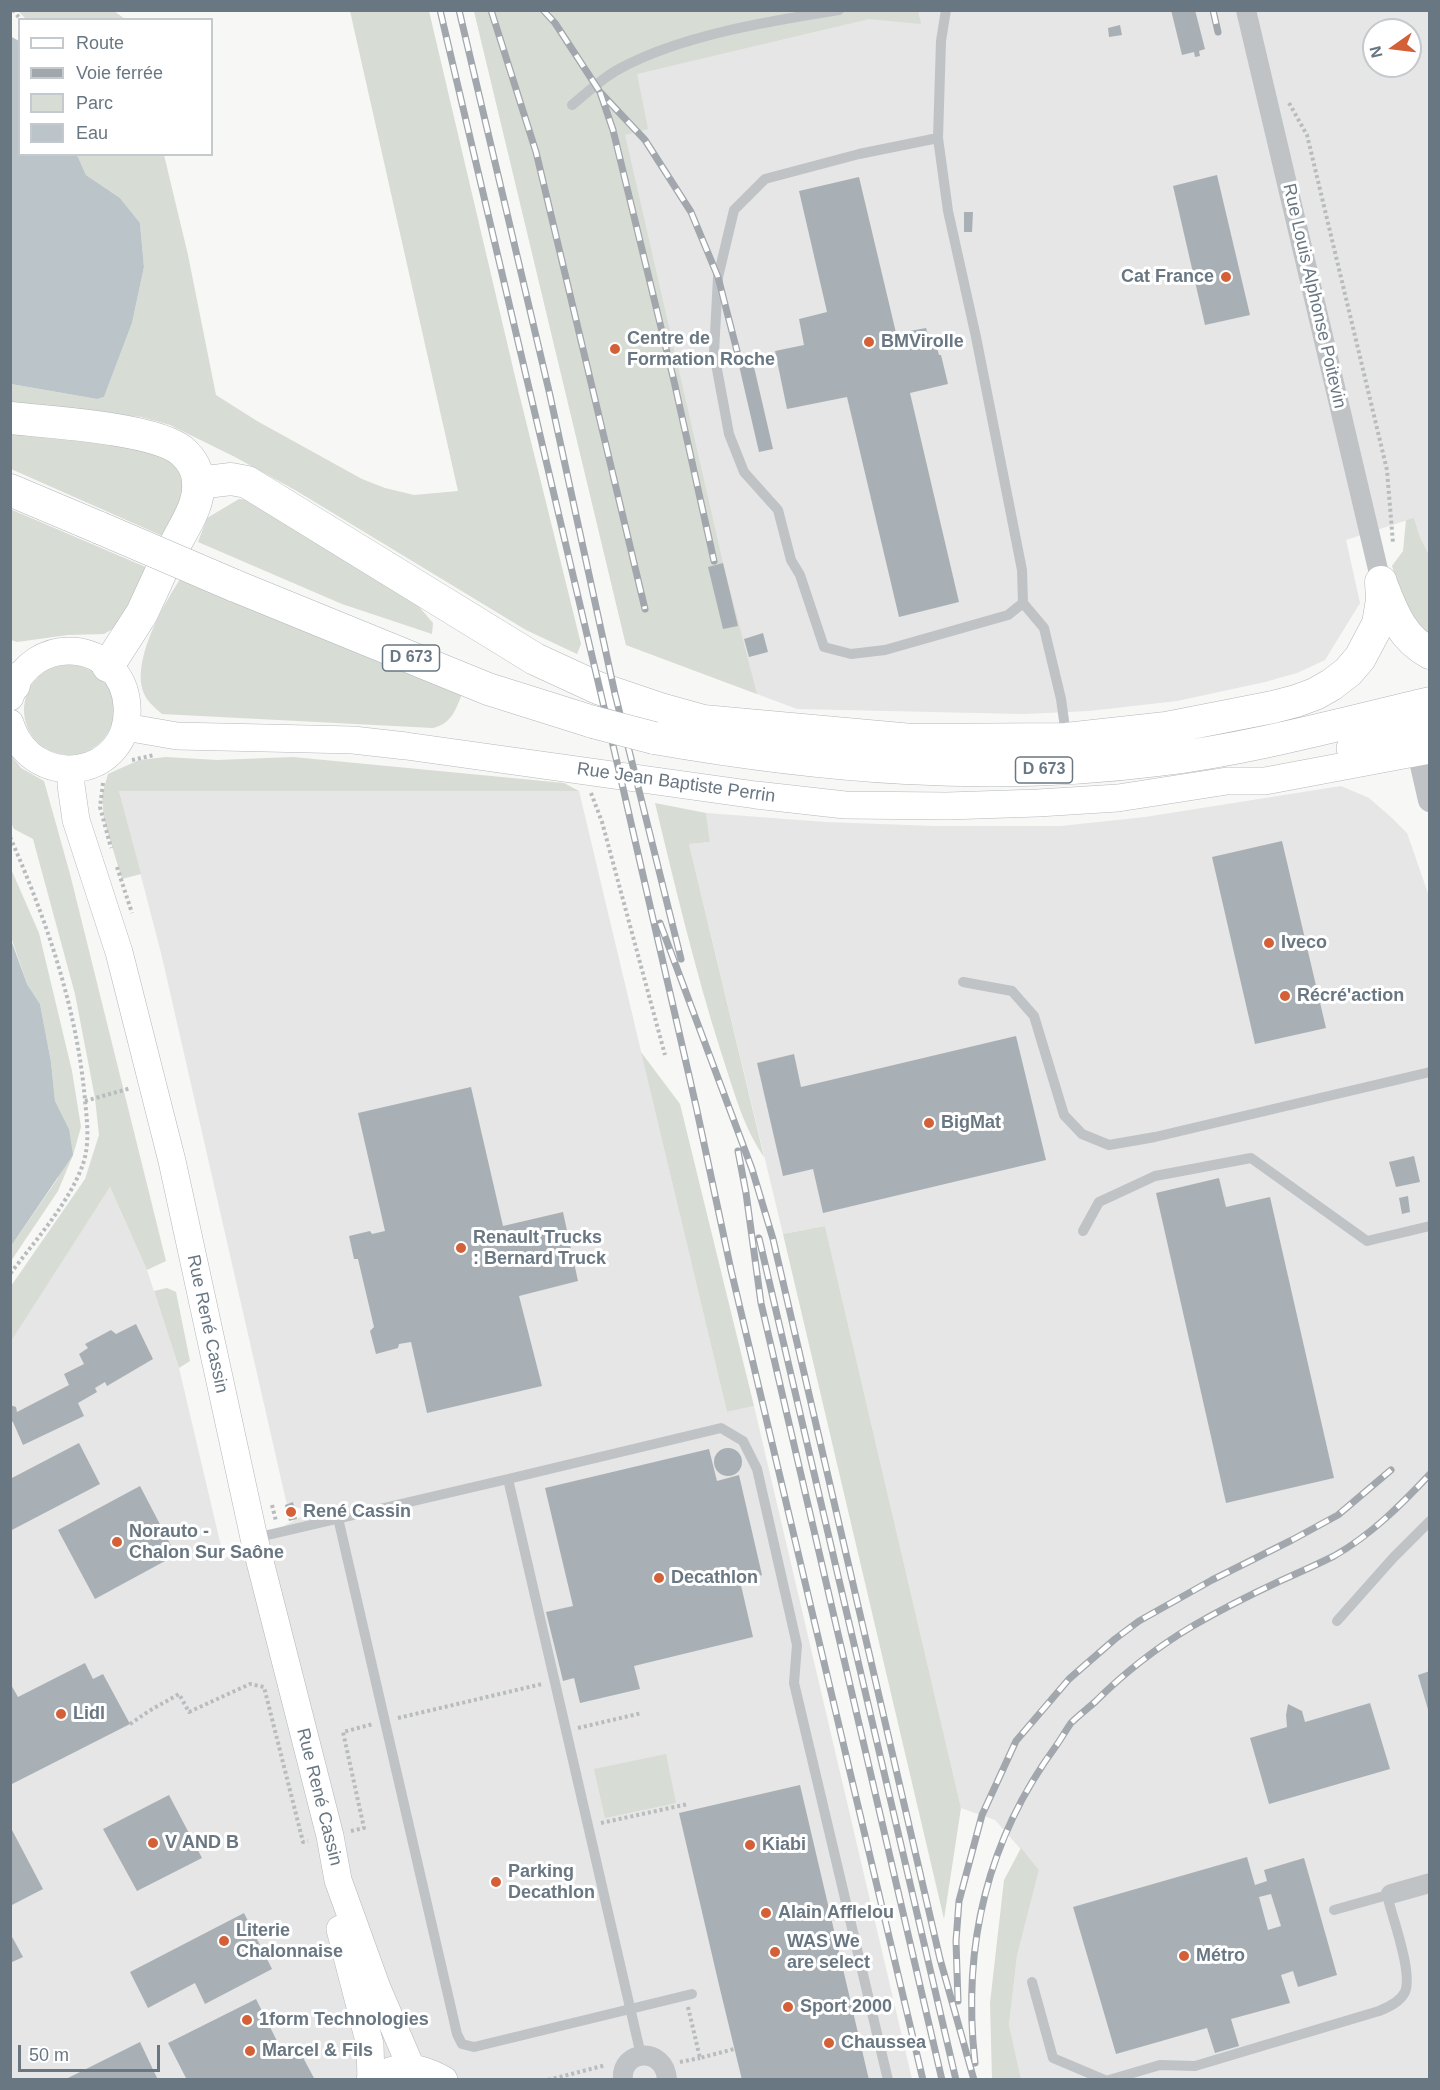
<!DOCTYPE html>
<html>
<head>
<meta charset="utf-8">
<style>
  body { margin:0 }
  #map { position:relative; width:1440px; height:2090px; overflow:hidden; background:#f7f7f5; font-family:Helvetica,sans-serif }
  canvas { display:block }
  .frame { position:absolute; inset:0; border:12px solid #697783; pointer-events:none }
  .legend { position:absolute; left:18px; top:18px; width:195px; height:138px; box-sizing:border-box; background:#fff; border:2px solid #c3c9cd; margin:0; padding:8px 10px; list-style:none; font-size:18px; color:#697783 }
  .legend li { display:flex; align-items:center; gap:12px; height:30px }
  .legend b { width:30px; border:2px solid #c3c9cd }
  .north { position:absolute; left:1362px; top:18px; width:60px; height:60px; box-sizing:border-box; background:#fff; border:2px solid #c3c9cd; border-radius:50%; rotate:256deg; font-size:16px; font-weight:700; line-height:24px; text-align:center; color:#697783 }
  .north::after { content:''; display:block; margin:auto; width:21px; height:27px; background:#d46037; clip-path:polygon(50% 0,100% 100%,50% 72%,0 100%) }
  .scale { position:absolute; left:18px; top:2045px; width:142px; height:27px; box-sizing:border-box; border:3px solid #697783; border-top:0; padding-left:8px; font-size:18px; line-height:21px; white-space:nowrap; color:#697783; -webkit-text-stroke:4px #fff; paint-order:stroke }
</style>
</head>
<body>
<div id="map">
<canvas width="1440" height="2090"></canvas>
<div class="frame"></div>
<ul class="legend">
<li><b style="height:8px;background:#fff"></b>Route</li>
<li><b style="height:8px;background:#a1a7ac"></b>Voie ferrée</li>
<li><b style="height:16px;background:#d7dcd4"></b>Parc</li>
<li><b style="height:16px;background:#bbc4c9"></b>Eau</li>
</ul>
<div class="north">N</div>
<div class="scale">50 m</div>
</div>
<script>
const g = document.querySelector('canvas').getContext('2d');
g.lineJoin = 'round';
function paint(path, color) { g.fillStyle = color; g.fill(path, 'evenodd'); }
function stroke(path, color, width, dash) { g.strokeStyle = color; g.lineWidth = width; g.lineCap = dash ? 'butt' : 'round'; g.setLineDash(dash || []); g.stroke(path); }
function write(font, color, halo, rows, align = 'center') {
  g.font = font + ' Helvetica,sans-serif'; g.lineWidth = 6; g.setLineDash([]); g.textBaseline = 'middle'; g.strokeStyle = halo; g.fillStyle = color; for (const [text, x, y, turn = 0] of rows) {
    g.save(); g.translate(x, y); g.rotate((+turn || 0) * Math.PI / 180); g.textAlign = isNaN(turn) ? turn : align; if (halo) g.strokeText(text, 0, 0); g.fillText(text, 0, 0); g.restore();
  }
}
paint(new Path2D(`
  M 474,11 L 1429,11 L 1429,555 L 1420,537 L 1414,518 L 1346,540 L 1360,603 L 1325,660 L 1297,673 L 1265,682 L 1177,701 L 1089,711 L 1024,714 L 797,709 L 626,645 ZM 1374,30 L 1410,30 L 1410,66 L 1374,66 Z
  M 1341,786 L 1369,798 L 1392,818 L 1407,833 L 1430,899 L 1429,2079 L 1021,2079 L 1009,2025 L 1017,1956 L 1039,1870 L 995,1820 L 961,1808 L 825,1226 L 783,1234 L 689,844 L 710,842 L 706,813 L 825,822 L 934,826 L 1061,826 L 1145,817 Z
  M 119,791 L 579,791 L 727,1412 L 754,1406 L 912,2079 L 11,2079 L 10,1341 L 110,1187 L 147,1270 L 179,1368 L 224,1559 L 311,1511 L 287,1505 L 162,957 Z`), '#e5e6e5');
paint(new Path2D(`
  M 18,11 L 114,11 L 125,19 L 26,19 Z
  M 350,11 L 429,11 L 517,385 L 581,644 L 577,654 L 526,630 L 295,490 L 235,457 L 170,425 L 141,417 L 11,403 L 11,384 L 97,399 L 104,397 L 132,323 L 144,267 L 140,223 L 120,198 L 86,175 L 77,155 L 164,155 L 188,255 L 216,395 L 257,421 L 362,479 L 385,488 L 414,495 L 458,491 Z
  M 474,11 L 918,11 L 921,24 L 869,19 L 637,74 L 648,129 L 625,135 L 723,563 L 757,694 L 626,645 Z
  M 11,427 L 151,449 L 181,468 L 186,487 L 167,538 L 11,469 Z
  M 239,499 L 255,500 L 415,602 L 433,623 L 432,634 L 342,604 L 198,542 L 207,518 Z
  M 10,509 L 148,568 L 119,625 L 104,634 L 68,635 L 17,642 L 11,640 Z
  M 1414,518 L 1420,537 L 1429,555 L 1429,637 L 1407,617 L 1392,566 L 1403,551 L 1406,520 Z
  M 183,575 L 462,694 C 455,711 452,723 433,728 L 162,714 C 154,707 145,700 142,688 C 134,656 165,601 183,575 Z
  M24 710a45 45 0 1 1 90 0a45 45 0 1 1-90 0Z
  M 11,755 L 21,768 L 44,781 L 70,874 L 166,1261 L 147,1270 L 110,1187 L 11,1341 L 11,1286 L 85,1179 L 99,1135 L 95,1098 L 75,994 L 33,839 L 14,829 L 11,823 Z
  M 166,757 L 217,760 L 293,757 L 564,783 L 579,791 L 119,791 L 141,874 L 122,879 L 104,820 L 102,795 L 108,774 L 139,760 Z
  M 655,803 L 706,813 L 710,842 L 689,844 L 764,1157 C 742,1125 733,1088 721,1052 C 695,970 675,886 655,803 Z
  M 11,869 L 39,933 L 72,1071 L 81,1127 L 73,1155 L 58,1191 L 11,1261 L 11,1246 L 58,1178 L 69,1129 L 55,1101 L 51,1062 L 40,1004 L 27,984 L 11,937 Z
  M 641,1052 L 680,1104 L 754,1406 L 727,1412 Z
  M 825,1226 L 961,1808 L 944,1919 L 783,1234 Z
  M 167,1288 L 176,1292 L 190,1361 L 179,1368 L 154,1291 Z
  M 666,1754 L 676,1803 L 605,1818 L 594,1769 Z
  M 1021,1848 L 1039,1870 L 1017,1956 L 1009,2025 L 1021,2079 L 992,2079 L 990,2003 L 1004,1880 Z`), '#d7dcd4');
paint(new Path2D(`
  M 10,36 L 19,41 L 20,154 L 77,155 L 86,175 L 120,198 L 140,223 L 144,267 L 132,323 L 104,397 L 97,399 L 11,384 Z
  M 10,937 L 27,984 L 40,1004 L 51,1062 L 55,1101 L 69,1129 L 73,1155 L 11,1246 Z`), '#bbc4c9');
paint(new Path2D(`
  M 1171,10 L 1195,10 L 1205,49 L 1199,51 L 1200,56 L 1195,57 L 1194,52 L 1182,55 Z
  M 1120,25 L 1122,35 L 1109,37 L 1108,28 Z
  M 1217,175 L 1250,315 L 1205,325 L 1173,186 Z
  M 859,177 L 897,337 L 911,334 L 910,331 L 926,328 L 929,338 L 934,337 L 939,355 L 941,355 L 948,384 L 910,393 L 959,602 L 899,617 L 847,397 L 787,409 L 775,351 L 804,345 L 799,319 L 827,312 L 799,191 Z
  M 964,212 L 973,212 L 972,232 L 964,232 Z
  M 751,354 L 773,449 L 759,452 L 737,357 Z
  M 723,563 L 738,626 L 723,629 L 708,567 Z
  M 763,633 L 768,652 L 749,657 L 744,639 Z
  M 1282,841 L 1326,1028 L 1255,1044 L 1212,857 Z
  M 1016,1036 L 1046,1160 L 823,1213 L 813,1169 L 783,1176 L 757,1063 L 794,1054 L 801,1087 Z
  M 471,1087 L 503,1226 L 563,1212 L 578,1281 L 519,1296 L 542,1386 L 427,1413 L 411,1342 L 399,1344 L 398,1348 L 376,1354 L 370,1331 L 374,1327 L 358,1259 L 354,1259 L 349,1236 L 370,1231 L 372,1234 L 385,1231 L 358,1113 Z
  M 1414,1156 L 1420,1182 L 1396,1187 L 1389,1162 Z
  M 1219,1178 L 1226,1207 L 1270,1197 L 1334,1478 L 1226,1503 L 1156,1193 Z
  M 1408,1196 L 1410,1212 L 1402,1214 L 1399,1198 Z
  M 136,1324 L 153,1359 L 107,1386 L 105,1382 L 95,1388 L 97,1392 L 78,1403 L 84,1416 L 23,1445 L 13,1422 L 10,1421 L 10,1405 L 16,1407 L 17,1412 L 69,1385 L 64,1374 L 84,1364 L 79,1354 L 88,1348 L 85,1344 L 111,1330 L 116,1334 Z
  M 79,1443 L 100,1484 L 10,1531 L 10,1479 Z
  M714 1462a14 14 0 1 1 28 0a14 14 0 1 1-28 0Z
  M 709,1449 L 717,1481 L 739,1475 L 762,1575 L 740,1581 L 753,1637 L 634,1666 L 640,1689 L 580,1703 L 574,1678 L 563,1681 L 546,1612 L 573,1606 L 545,1488 Z
  M 140,1486 L 176,1555 L 95,1599 L 58,1530 Z
  M 293,1502 L 297,1519 L 289,1521 L 285,1505 Z
  M 85,1663 L 93,1679 L 103,1674 L 130,1724 L 10,1785 L 10,1683 L 18,1697 Z
  M 1430,1671 L 1430,1713 L 1429,1713 L 1418,1675 Z
  M 1370,1703 L 1390,1769 L 1269,1804 L 1250,1738 L 1287,1727 L 1286,1715 L 1288,1704 L 1302,1711 L 1305,1722 Z
  M 800,1785 L 840,1956 L 869,2080 L 742,2080 L 719,1985 L 679,1813 Z
  M 169,1795 L 202,1858 L 137,1891 L 103,1829 Z
  M 12,1830 L 43,1889 L 10,1906 L 10,1831 Z
  M 1247,1857 L 1255,1885 L 1267,1881 L 1264,1870 L 1304,1858 L 1337,1975 L 1298,1987 L 1293,1971 L 1281,1975 L 1290,2003 L 1231,2019 L 1239,2046 L 1215,2053 L 1207,2028 L 1116,2054 L 1073,1907 ZM 1271,1894 L 1281,1926 L 1268,1930 L 1259,1897 Z
  M 244,1913 L 272,1969 L 205,2004 L 195,1983 L 148,2008 L 130,1972 Z
  M 10,1933 L 23,1957 L 10,1963 Z
  M 256,1999 L 284,2055 L 298,2048 L 315,2080 L 187,2080 L 168,2043 Z
  M 140,2042 L 158,2080 L 64,2080 Z`), '#a9b0b5');
const secondary = new Path2D(`
  M 10,697 C 31,629 123,640 127,706 C 132,777 33,795 10,723
  M 125,727 L 177,736 L 353,740 L 406,746 L 756,795 L 845,805 L 947,806 L 1038,803 L 1118,798 L 1227,781 L 1265,781 L 1430,750
  M 1350,748 L 1430,728
  M 71,770 L 71,785 L 76,820 L 119,952 L 172,1161 L 254,1538 L 330,1836 L 338,1880 L 377,1988 L 411,2067
  M 340,1929 L 370,2045 L 371,2079
  M 370,2080 C 398,2064 416,2064 444,2080`);
const primary = new Path2D(`
  M 10,418 C 48,422 155,428 182,451 C 191,459 198,470 198,483 C 200,504 185,525 176,543
  M 198,483 L 231,479 L 247,482 L 535,659 L 598,688 L 660,709 L 703,721 L 912,740 L 1066,739 L 1166,728 L 1273,707 L 1296,701 L 1315,694 L 1331,685 L 1348,672 L 1360,658 L 1378,624 L 1382,600 L 1381,582
  M 10,490 L 100,528
  M 233,585 L 488,689 L 593,722
  M 1383,588 C 1393,614 1403,639 1430,653
  M 108,666 L 142,613 L 160,574
  M 10,679 L 14,685
  M 654,738 C 821,767 990,782 1159,760 C 1250,749 1340,724 1430,703`);
stroke(secondary, '#b4b8bc', 28);
stroke(primary, '#b2b7ba', 33);
stroke(new Path2D(`
  M 13,10 L 21,20
  M 1289,103 L 1307,135 L 1387,470 L 1393,543
  M 132,760 L 154,755
  M 103,783 L 100,807 L 111,848
  M 591,793 L 602,822 L 665,1055
  M 10,837 C 47,921 77,1009 85,1100 C 87,1121 90,1143 83,1164 C 70,1202 34,1242 10,1274
  M 117,867 L 132,913
  M 85,1101 L 131,1088
  M 272,1505 L 276,1521
  M 398,1718 L 542,1684
  M 130,1724 L 149,1711 L 179,1694 L 189,1712 L 250,1684 L 264,1687 L 303,1842 L 308,1841
  M 578,1728 L 642,1713
  M 601,1823 L 688,1804
  M 351,1831 L 364,1828 L 343,1732 L 373,1724
  M 688,2007 L 700,2058 L 734,2049
  M 680,2062 L 700,2058
  M 548,2080 L 606,2065`), '#b9bcbe', 4, [3, 3]);
stroke(new Path2D(`
  M 572,105 C 587,93 602,78 619,69 C 681,35 770,21 839,10
  M 938,138 L 859,154 L 765,179 L 734,210 L 718,277 L 714,353 L 729,434 L 744,472 L 778,510 L 791,560 L 800,575 L 824,647 L 851,654 L 885,650 L 1008,615 L 1023,603 L 1022,570 L 976,337 L 948,211 L 938,138 L 941,41 L 946,10
  M 1023,603 L 1044,628 L 1061,699 L 1066,735
  M 963,982 L 1012,991 L 1034,1016 L 1064,1115 L 1082,1134 L 1109,1145 L 1155,1137 L 1430,1072
  M 1083,1231 L 1099,1202 L 1155,1176 L 1251,1158 L 1367,1241 L 1430,1226
  M 508,1479 L 721,1428 L 743,1441 L 757,1469 L 797,1645 L 794,1683 L 888,2080
  M 338,1518 L 457,2034 L 462,2044 L 474,2047 L 692,1994
  M 255,1538 L 508,1479 L 641,2055
  M 1337,1621 L 1393,1558 L 1430,1521
  M 1334,1910 L 1391,1894
  M 1032,1982 L 1053,2058 L 1105,2080
  M 1109,2080 L 1160,2065 L 1195,2066 L 1379,2011 C 1389,2007 1400,2002 1405,1992 C 1413,1972 1392,1917 1387,1895`), '#bfc3c6', 10);
stroke(new Path2D(`
  M 1246,10 L 1381,582
  M 1391,1894 L 1430,1883
  M 623,2080 C 620,2049 665,2046 667,2080`), '#bfc3c6', 20);
stroke(new Path2D(`
  M 1419,752 L 1430,800`), '#bfc3c6', 24);
stroke(secondary, '#fff', 27);
stroke(primary, '#fff', 32);
const rail = new Path2D(`
  M 440,10 L 620,775 L 696,1106 L 731,1270 L 923,2080
  M 459,10 L 549,391 L 615,694 L 681,959
  M 491,10 L 536,152 L 645,609
  M 543,10 L 555,23 L 600,92 L 645,140 L 691,212 L 718,277 L 737,351
  M 1213,10 L 1218,32
  M 600,92 L 613,130 L 674,381 L 714,561
  M 660,923 L 752,1169 L 773,1239 L 940,1959 L 974,2080
  M 738,1151 L 746,1193 L 761,1303 L 942,2080
  M 759,1238 L 956,2080
  M 958,2001 L 956,1941 L 959,1901 L 982,1815 L 1016,1741 L 1069,1679 L 1115,1639 L 1139,1621 L 1212,1580 L 1292,1540 L 1338,1515 L 1391,1470
  M 975,2063 C 962,1948 987,1840 1056,1746 C 1061,1739 1066,1730 1071,1723 C 1078,1716 1087,1709 1095,1702 C 1124,1673 1156,1648 1191,1627 C 1220,1610 1250,1595 1280,1581 C 1298,1573 1316,1565 1334,1556 C 1371,1535 1401,1505 1430,1474`);
stroke(rail, '#a1a7ac', 7);
stroke(rail, '#fff', 4.5, [14]);
const primaryBridge = new Path2D(`
  M 100,528 L 233,585
  M 593,722 L 654,738`);
stroke(primaryBridge, '#b2b7ba', 33, []);
stroke(primaryBridge, '#fff', 32);
for (const [x, y, r, color] of [
  [1226,277,6,"#d46037"],
  [869,342,6,"#d46037"],
  [615,349,6,"#d46037"],
  [1269,943,6,"#d46037"],
  [1285,996,6,"#d46037"],
  [929,1123,6,"#d46037"],
  [461,1248,6,"#d46037"],
  [291,1512,6,"#d46037"],
  [117,1542,6,"#d46037"],
  [659,1578,6,"#d46037"],
  [61,1714,6,"#d46037"],
  [153,1843,6,"#d46037"],
  [750,1845,6,"#d46037"],
  [496,1882,6,"#d46037"],
  [766,1913,6,"#d46037"],
  [224,1941,6,"#d46037"],
  [775,1952,6,"#d46037"],
  [1184,1956,6,"#d46037"],
  [788,2007,6,"#d46037"],
  [247,2020,6,"#d46037"],
  [829,2043,6,"#d46037"],
  [250,2051,6,"#d46037"]
]) { const dot = new Path2D(); dot.arc(x, y, r, 0, 2 * Math.PI); g.fillStyle = color; g.fill(dot); stroke(dot, '#fff', 2); }
for (const [x, y, w] of [
  [411,658,57],
  [1044,770,57]
]) { const box = new Path2D(); box.roundRect(x - w / 2, y - 13, w, 26, 4.5); g.fillStyle = '#fff'; g.fill(box); stroke(box, '#697783', 1.5); }
write('bold 16px', '#697783', null, [
  ["D 673",411,658],
  ["D 673",1044,770]
]);
write('bold 18px', '#697783', '#fff', [
  ["Cat France",1214,277,"right"],
  ["Centre de",627,339],
  ["Formation Roche",627,360],
  ["BMVirolle",881,342],
  ["Iveco",1281,943],
  ["Récré'action",1297,996],
  ["BigMat",941,1123],
  ["Renault Trucks",473,1238],
  [": Bernard Truck",473,1259],
  ["René Cassin",303,1512],
  ["Norauto -",129,1532],
  ["Chalon Sur Saône",129,1553],
  ["Decathlon",671,1578],
  ["Lidl",73,1714],
  ["V AND B",165,1843],
  ["Kiabi",762,1845],
  ["Parking",508,1872],
  ["Decathlon",508,1893],
  ["Alain Afflelou",778,1913],
  ["Literie",236,1931],
  ["Chalonnaise",236,1952],
  ["WAS We",787,1942],
  ["are select",787,1963],
  ["Métro",1196,1956],
  ["Sport 2000",800,2007],
  ["1form Technologies",259,2020],
  ["Chaussea",841,2043],
  ["Marcel & Fils",262,2051]
], 'left');
write('18px', '#697783', '#fff', [
  ["Rue Louis Alphonse Poitevin",1314,296,77],
  ["Rue Jean Baptiste Perrin",676,783,8],
  ["Rue René Cassin",207,1324,78],
  ["Rue René Cassin",319,1797,76]
]);
</script>
</body>
</html>
